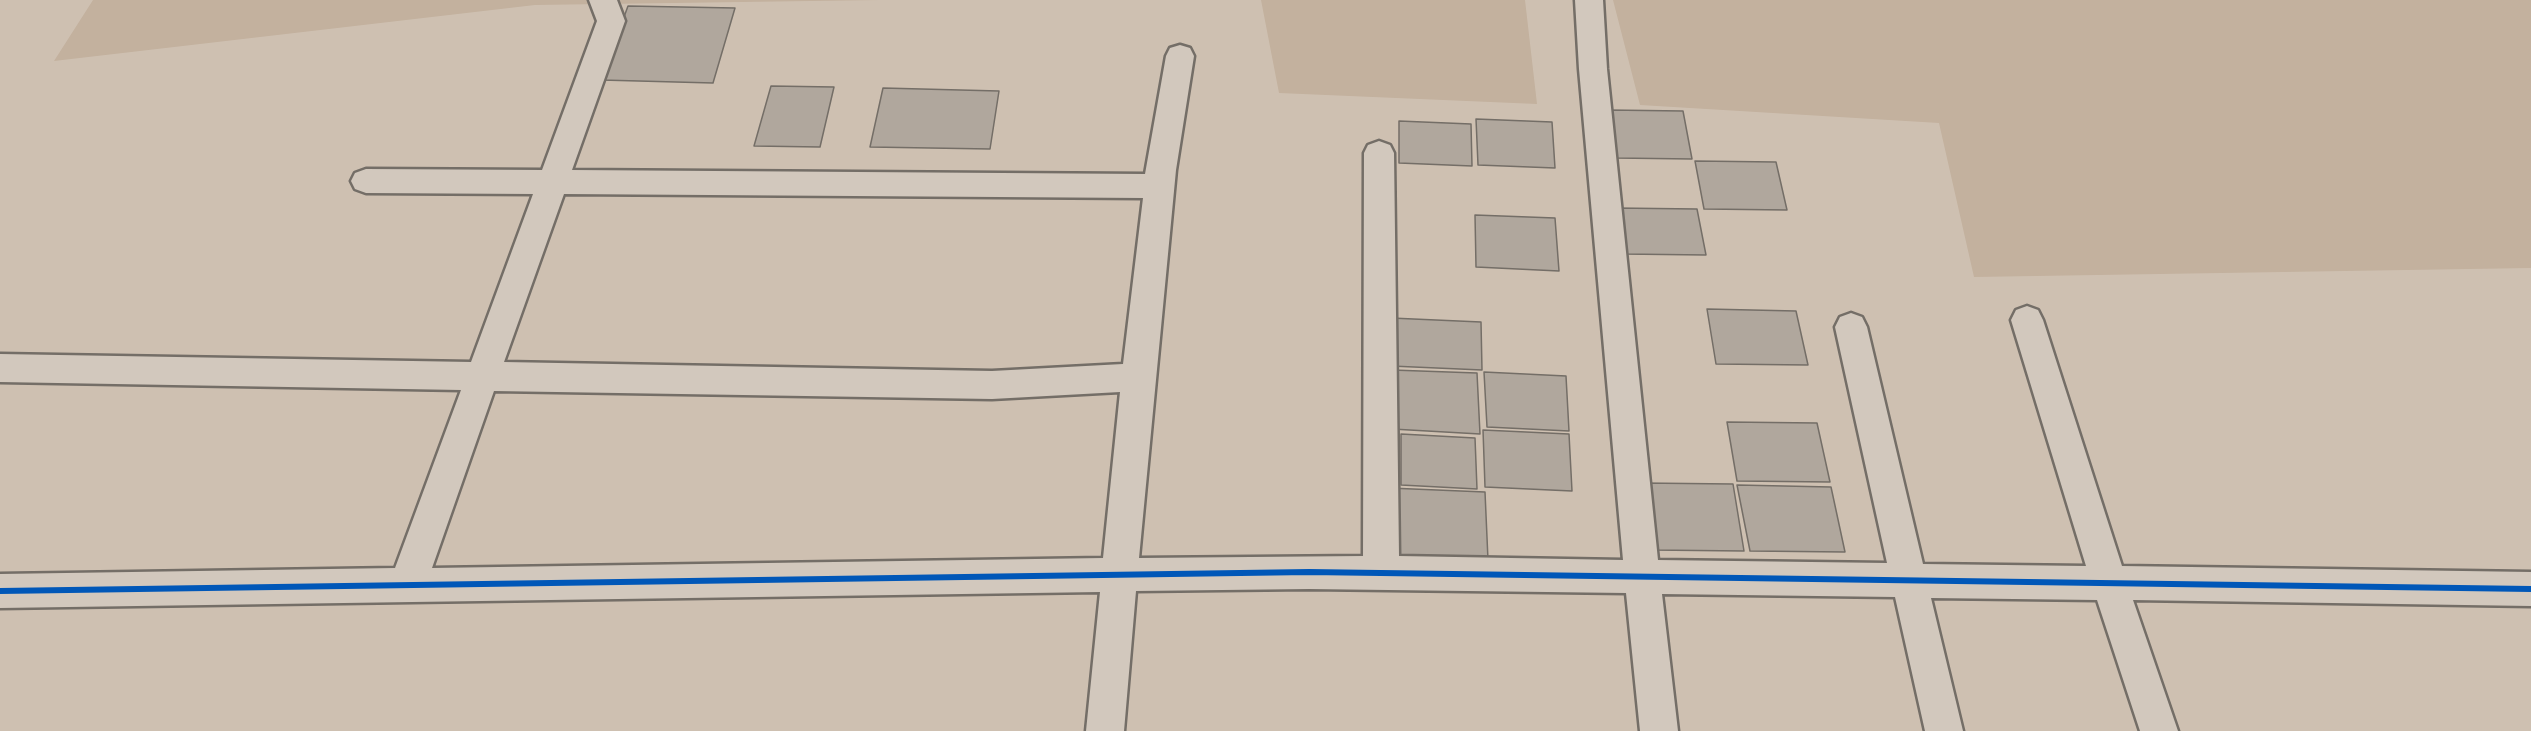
<!DOCTYPE html>
<html>
<head>
<meta charset="utf-8">
<style>
  body { margin:0 }
  canvas { display:block; background:#cec0b1 }
</style>
</head>
<body>
<canvas width="2531" height="731"></canvas>
<script>
const g = document.querySelector('canvas').getContext('2d');
g.lineJoin = 'round';
function paint(path, color) { g.fillStyle = color; g.fill(path, 'evenodd'); }
function stroke(path, color, width, dash) { g.strokeStyle = color; g.lineWidth = width; g.lineCap = dash ? 'butt' : 'round'; g.setLineDash(dash || []); g.stroke(path); }
paint(new Path2D(`
  M 93,0 L 880,0 L 535,5 L 54,61 Z
  M 1261,0 L 1525,0 L 1537,104 L 1279,93 Z
  M 1613,0 L 2531,0 L 2531,268 L 1974,277 L 1939,123 L 1640,105 Z`), '#c3b19e');
const building = new Path2D(`
  M 628,6 L 735,8 L 713,83 L 601,80 Z
  M 771,86 L 834,87 L 820,147 L 754,146 Z
  M 883,88 L 999,91 L 990,149 L 870,147 Z
  M 1608,110 L 1683,111 L 1692,159 L 1615,158 Z
  M 1476,119 L 1552,122 L 1555,168 L 1478,165 Z
  M 1399,121 L 1471,124 L 1472,166 L 1399,163 Z
  M 1695,161 L 1776,162 L 1787,210 L 1704,209 Z
  M 1615,208 L 1697,209 L 1706,255 L 1622,254 Z
  M 1475,215 L 1555,218 L 1559,271 L 1476,267 Z
  M 1707,309 L 1796,311 L 1808,365 L 1716,364 Z
  M 1391,318 L 1481,322 L 1482,370 L 1391,366 Z
  M 1392,370 L 1477,373 L 1480,434 L 1392,429 Z
  M 1484,372 L 1566,376 L 1569,431 L 1487,427 Z
  M 1727,422 L 1817,423 L 1830,482 L 1737,481 Z
  M 1483,430 L 1569,434 L 1572,491 L 1485,487 Z
  M 1401,434 L 1475,438 L 1477,489 L 1401,485 Z
  M 1641,483 L 1733,484 L 1744,551 L 1651,550 Z
  M 1737,485 L 1831,487 L 1845,552 L 1750,551 Z
  M 1389,488 L 1485,492 L 1488,560 L 1389,556 Z`);
paint(building, '#b0a79d');
stroke(building, '#746e67', 1.5);
const minor = new Path2D(`
  M 589,0 L 617,0 L 625,21 L 572,170 L 1145,174 L 1166,56 L 1170,48 L 1180,45 L 1190,48 L 1194,56 L 1176,170 L 1139,558 L 1363,556 L 1364,153 L 1368,145 L 1379,141 L 1390,145 L 1394,153 L 1399,556 L 1623,560 L 1579,69 L 1575,0 L 1603,0 L 1607,69 L 1658,560 L 1887,563 L 1835,327 L 1840,317 L 1851,313 L 1862,317 L 1867,327 L 1923,564 L 2086,566 L 2011,320 L 2016,310 L 2027,306 L 2038,310 L 2043,320 L 2122,566 L 2531,572 L 2531,606 L 2133,600 L 2178,731 L 2140,731 L 2097,600 L 1931,598 L 1963,731 L 1925,731 L 1895,597 L 1662,594 L 1678,731 L 1640,731 L 1626,593 L 1309,589 L 1136,591 L 1124,731 L 1086,731 L 1100,592 L 0,608 L 0,574 L 395,568 L 461,390 L 0,382 L 0,354 L 471,362 L 533,194 L 366,193 L 355,189 L 351,181 L 355,173 L 366,169 L 542,170 L 597,21 ZM 564,194 L 1143,198 L 1123,364 L 992,371 L 504,362 ZM 494,391 L 992,399 L 1120,392 L 1103,558 L 432,568 Z`);
stroke(minor, '#746e67', 5);
paint(minor, '#d2c8bd');
stroke(new Path2D(`
  M 0,591 L 1309,572 L 2531,589`), '#0057b8', 6);
</script>
</body>
</html>
